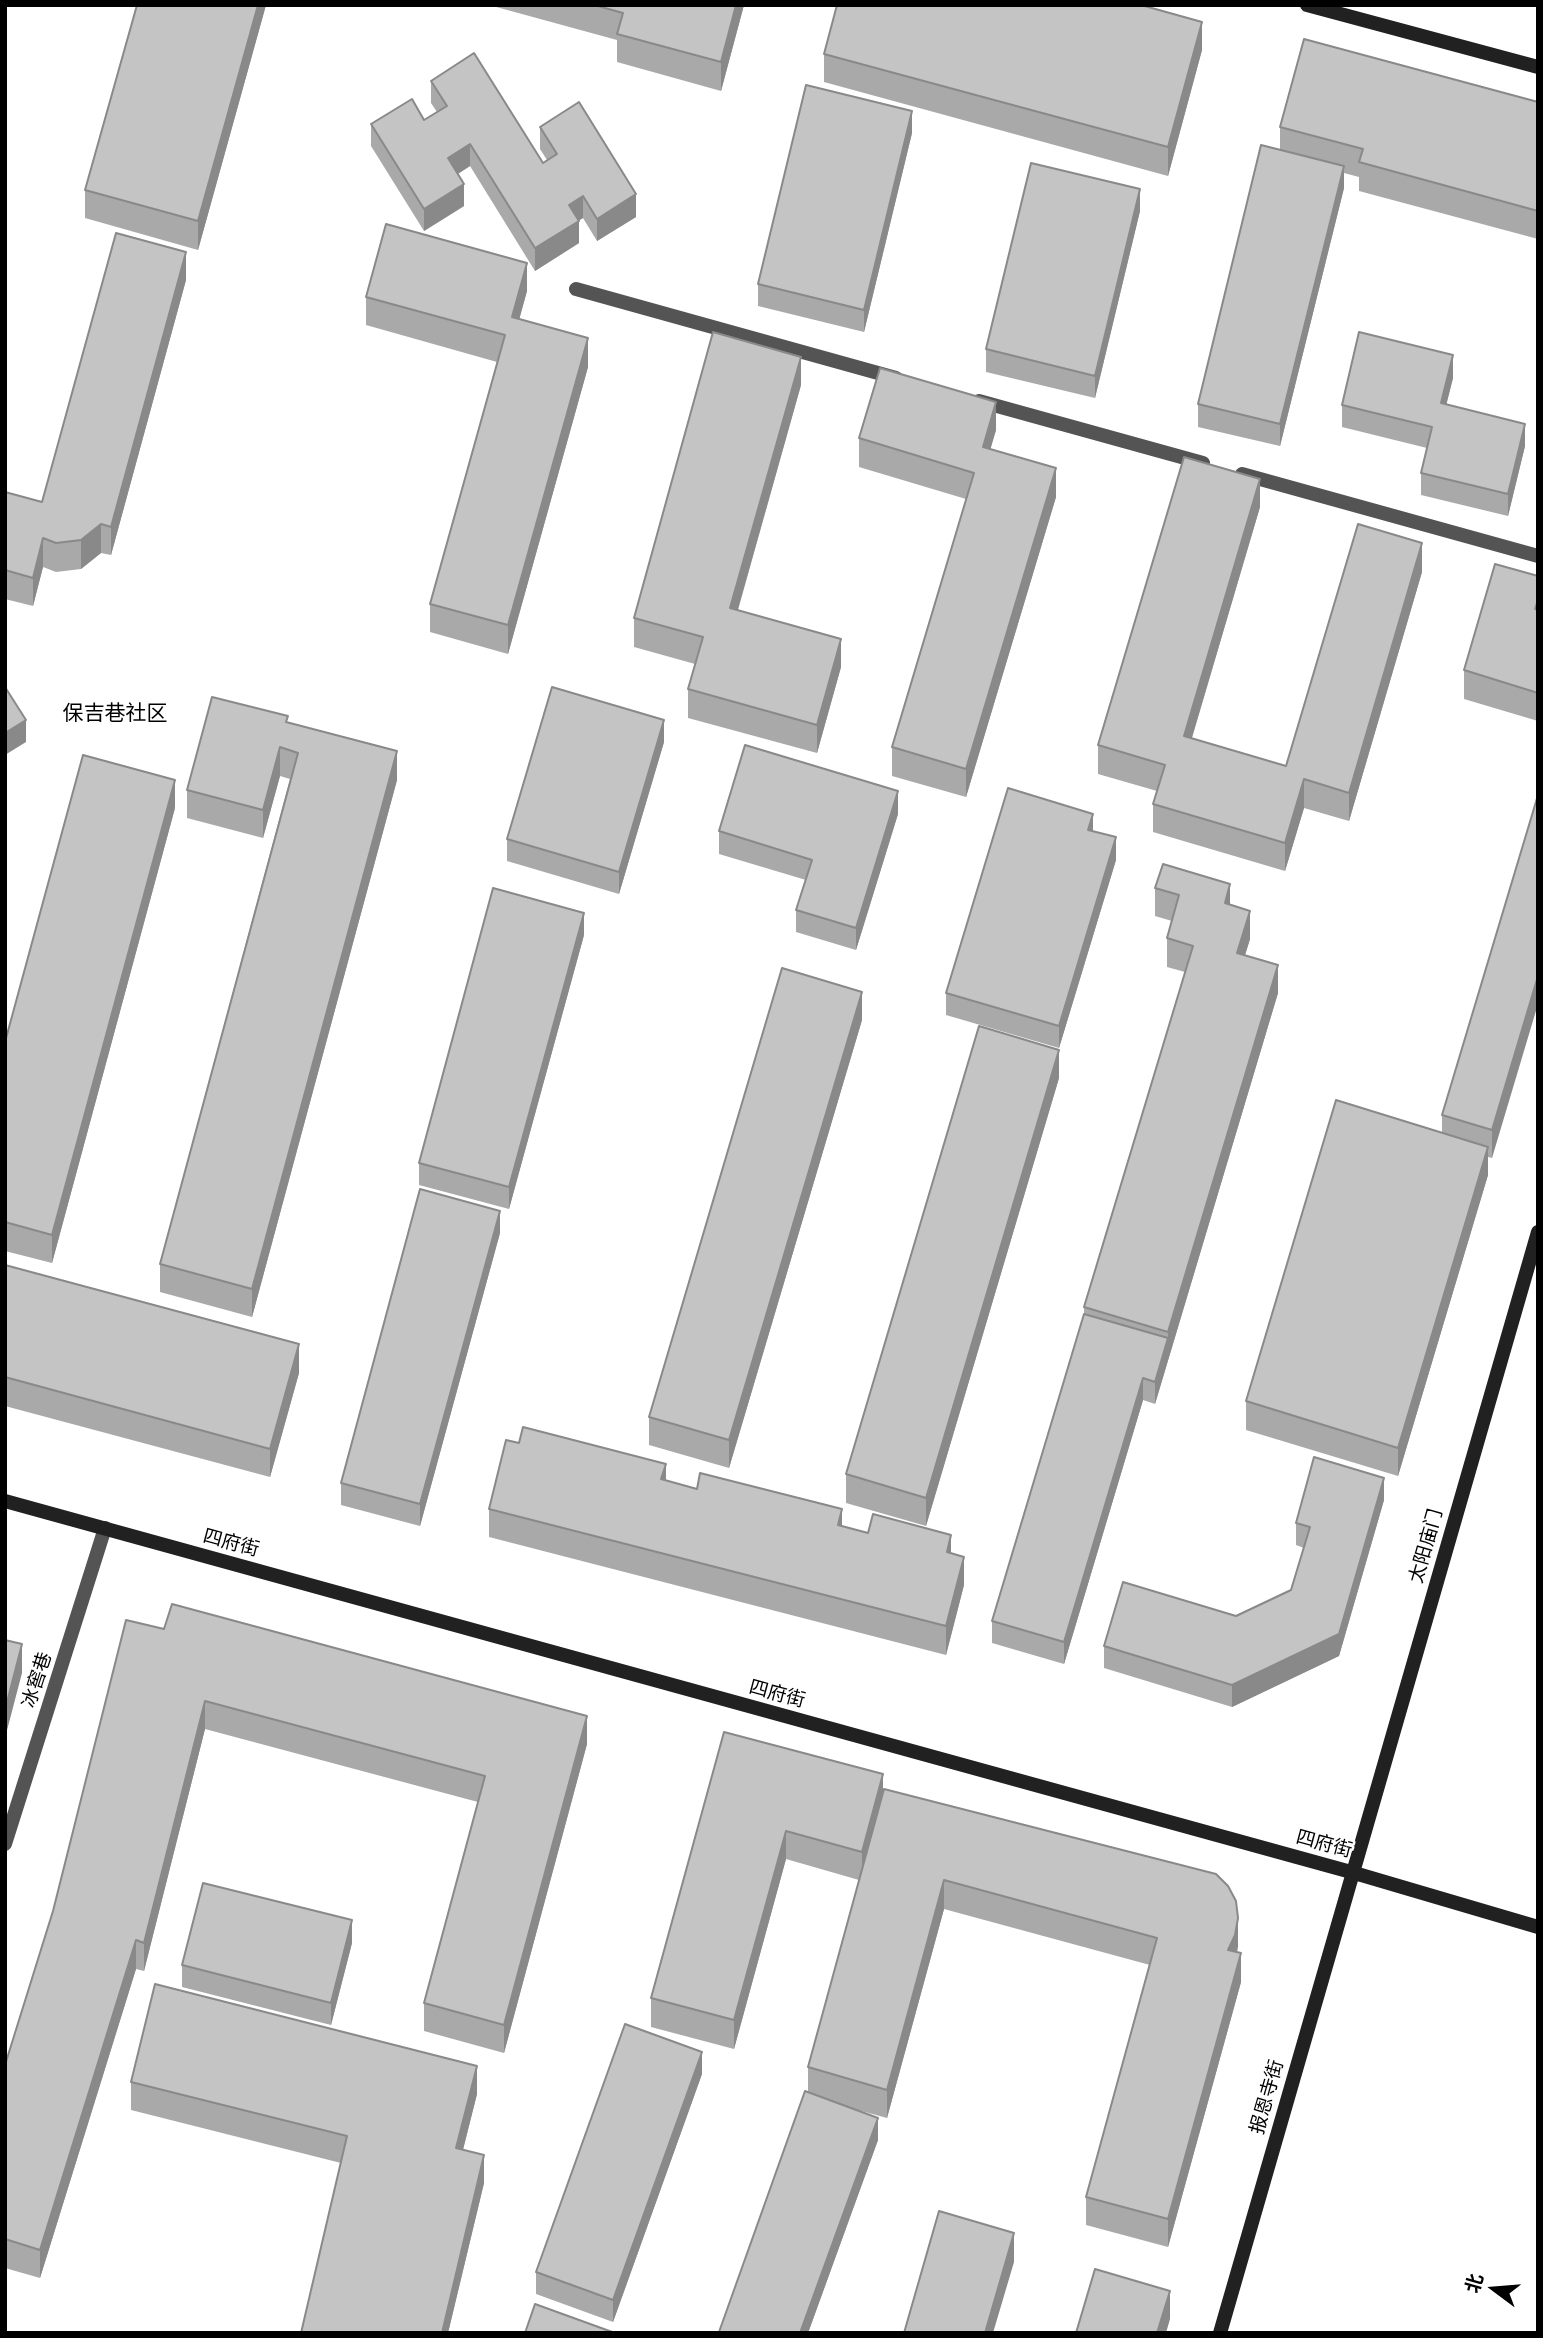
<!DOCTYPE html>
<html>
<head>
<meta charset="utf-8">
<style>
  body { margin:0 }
  #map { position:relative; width:1543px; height:2338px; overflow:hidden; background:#fff; font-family:"Public Sans","Noto Sans SC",sans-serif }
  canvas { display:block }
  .frame { position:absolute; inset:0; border:7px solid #000; pointer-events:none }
  .north { position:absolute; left:1459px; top:2254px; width:70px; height:70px; -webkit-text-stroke:5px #fff; paint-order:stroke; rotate:286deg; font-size:19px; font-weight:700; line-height:28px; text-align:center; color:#000 }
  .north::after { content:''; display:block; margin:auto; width:24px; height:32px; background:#000; clip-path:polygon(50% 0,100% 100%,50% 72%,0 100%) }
</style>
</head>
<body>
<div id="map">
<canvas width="1543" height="2338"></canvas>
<div class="frame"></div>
<div class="north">北</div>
</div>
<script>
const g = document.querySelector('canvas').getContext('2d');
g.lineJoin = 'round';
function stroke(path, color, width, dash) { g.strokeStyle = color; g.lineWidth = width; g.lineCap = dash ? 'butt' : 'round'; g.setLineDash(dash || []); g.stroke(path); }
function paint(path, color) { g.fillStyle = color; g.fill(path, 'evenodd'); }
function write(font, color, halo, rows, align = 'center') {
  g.font = font + ' "Public Sans","Noto Sans SC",sans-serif'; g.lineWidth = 5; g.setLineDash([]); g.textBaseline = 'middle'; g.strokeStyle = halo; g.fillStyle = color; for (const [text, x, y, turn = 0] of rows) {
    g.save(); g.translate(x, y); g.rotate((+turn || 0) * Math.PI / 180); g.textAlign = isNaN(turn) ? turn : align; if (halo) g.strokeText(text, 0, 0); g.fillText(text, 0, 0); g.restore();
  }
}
stroke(new Path2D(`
  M 576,289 L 896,378
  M 979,401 L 1203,463
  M 1242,474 L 1538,556`), '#545454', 14);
stroke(new Path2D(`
  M 5,1844 L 105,1528`), '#545454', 14);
stroke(new Path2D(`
  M 1307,5 L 1538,67
  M 5,1501 L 1351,1872 L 1538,1927
  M 1220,2333 L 1538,1232`), '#212121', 14);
paint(new Path2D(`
  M 266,5 L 198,250 L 85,218 L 85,190 Z
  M 489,5 L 744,5 L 721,91 L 617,62 L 617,40 Z
  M 1202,50 L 1168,176 L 824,82 L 824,54 Z
  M 431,81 L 543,163 L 547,160 L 540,149 L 540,127 L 636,217 L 597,241 L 583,218 L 579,220 L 579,243 L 535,271 L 470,166 L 458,174 L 464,206 L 424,231 L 371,146 L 371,124 L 424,120 L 437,112 L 431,103 Z
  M 1538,102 L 1538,239 L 1359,191 L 1359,177 L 1344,173 L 1344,188 L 1280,446 L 1198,427 L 1198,404 L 1280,150 L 1280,127 Z
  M 912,133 L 864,332 L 758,306 L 758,284 Z
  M 1140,211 L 1095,398 L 986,372 L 986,349 Z
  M 1538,254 L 1538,290 L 1536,289 L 1536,261 Z
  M 186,280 L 111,555 L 101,553 L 81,569 L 56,572 L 43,567 L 33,606 L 5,599 L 5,492 L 42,502 Z
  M 527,291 L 519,319 L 588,367 L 508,654 L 430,632 L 430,604 L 497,362 L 366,325 L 366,297 Z
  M 1453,378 L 1446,405 L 1525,446 L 1508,516 L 1421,495 L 1421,473 L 1427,448 L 1342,427 L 1342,405 Z
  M 801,385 L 738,610 L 841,667 L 817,753 L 688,718 L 688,689 L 695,664 L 634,647 L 634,618 Z
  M 996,430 L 990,449 L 1056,497 L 966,797 L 892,776 L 892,747 L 966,499 L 859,467 L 859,438 Z
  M 1260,507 L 1192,738 L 1286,766 L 1422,572 L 1349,821 L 1304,808 L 1285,871 L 1153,832 L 1153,804 L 1157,791 L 1098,774 L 1098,745 Z
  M 1538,576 L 1538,721 L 1464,699 L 1464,670 Z
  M 288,722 L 397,780 L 252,1317 L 160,1292 L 160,1264 L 290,779 L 280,776 L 263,838 L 187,818 L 187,790 Z
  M 664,742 L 619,894 L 507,861 L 507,839 Z
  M 1538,795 L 1492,1158 L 1488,1157 L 1488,1175 L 1398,1476 L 1246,1430 L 1246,1401 L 1442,1133 L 1442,1115 Z
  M 175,808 L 52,1263 L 5,1251 L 5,1042 Z
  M 898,814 L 856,950 L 796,932 L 796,910 L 806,880 L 719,854 L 719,831 Z
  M 1093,831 L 1116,860 L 1059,1048 L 946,1015 L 946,993 Z
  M 1155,888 L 1230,905 L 1250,939 L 1245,955 L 1278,993 L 1155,1404 L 1143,1400 L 1064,1664 L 992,1643 L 992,1621 L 1084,1314 L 1084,1307 L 1185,972 L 1167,967 L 1167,938 L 1172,921 L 1155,916 Z
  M 584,935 L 509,1209 L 419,1185 L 419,1163 Z
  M 862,1020 L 729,1468 L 649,1445 L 649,1417 Z
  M 1059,1078 L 926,1526 L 846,1503 L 846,1474 Z
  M 500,1233 L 420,1526 L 341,1505 L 341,1483 Z
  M 5,1265 L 299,1373 L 270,1477 L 5,1406 Z
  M 519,1443 L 951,1554 L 964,1585 L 946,1655 L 489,1537 L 489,1509 Z
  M 1384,1500 L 1339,1656 L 1232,1707 L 1104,1668 L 1104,1646 L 1236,1616 L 1291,1590 L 1304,1548 L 1296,1545 L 1296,1523 Z
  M 126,1620 L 587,1744 L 504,2053 L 424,2031 L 424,2003 L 478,1802 L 205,1729 L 144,1971 L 136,1969 L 40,2278 L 5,2268 L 5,2065 L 53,1911 Z
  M 724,1732 L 883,1793 L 1238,1946 L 1237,1952 L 1241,1982 L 1168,2247 L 1086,2225 L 1086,2197 L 1150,1965 L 944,1909 L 887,2118 L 854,2109 L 878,2140 L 808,2333 L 719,2333 L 805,2091 L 808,2092 L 808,2067 L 859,1880 L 786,1859 L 734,2049 L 651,2027 L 651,1998 Z
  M 352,1943 L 331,2025 L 182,1987 L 182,1965 Z
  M 702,2074 L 613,2322 L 536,2294 L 536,2272 Z
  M 131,2082 L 477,2094 L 463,2150 L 484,2183 L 448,2333 L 301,2333 L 341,2163 L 131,2110 Z`), '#a9a9a9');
paint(new Path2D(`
  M 258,5 L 266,5 L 198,250 L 198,221 Z
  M 736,5 L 744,5 L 721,91 L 721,62 Z
  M 1202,22 L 1202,50 L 1168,176 L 1168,147 Z
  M 912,111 L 912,133 L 864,332 L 864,310 Z
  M 470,144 L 470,166 L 448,180 L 448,158 Z
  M 1344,166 L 1344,188 L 1280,446 L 1280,424 Z
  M 464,184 L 464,206 L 424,231 L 424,209 Z
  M 1140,189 L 1140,211 L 1095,398 L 1095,376 Z
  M 636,194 L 636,217 L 597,241 L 597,219 Z
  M 583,196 L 583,218 L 569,227 L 569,205 Z
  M 579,221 L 579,243 L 535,271 L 535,248 Z
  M 186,252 L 186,280 L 111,555 L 111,527 Z
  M 527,263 L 527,291 L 512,346 L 512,317 Z
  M 588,338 L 588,367 L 508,654 L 508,625 Z
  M 1453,355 L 1453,378 L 1441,426 L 1441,403 Z
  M 801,357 L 801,385 L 730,637 L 730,608 Z
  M 996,402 L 996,430 L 983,475 L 983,447 Z
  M 1525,424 L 1525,446 L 1508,516 L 1508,494 Z
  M 1056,468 L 1056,497 L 966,797 L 966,769 Z
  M 1260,479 L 1260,507 L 1184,764 L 1184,736 Z
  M 101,524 L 101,553 L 81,569 L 81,540 Z
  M 43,538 L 43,567 L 33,606 L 33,578 Z
  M 1422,543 L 1422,572 L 1349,821 L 1349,793 Z
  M 841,639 L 841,667 L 817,753 L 817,725 Z
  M 26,720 L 26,742 L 5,755 L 5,733 Z
  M 664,720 L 664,742 L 619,894 L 619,872 Z
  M 280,747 L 280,776 L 263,838 L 263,810 Z
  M 397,751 L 397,780 L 252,1317 L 252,1289 Z
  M 1304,779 L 1304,808 L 1285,871 L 1285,843 Z
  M 175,780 L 175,808 L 52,1263 L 52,1235 Z
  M 898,791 L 898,814 L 856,950 L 856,928 Z
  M 1093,814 L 1093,836 L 1088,830 Z
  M 1116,837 L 1116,860 L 1059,1048 L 1059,1026 Z
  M 1230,884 L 1230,913 L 1225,903 Z
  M 1250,911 L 1250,939 L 1237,981 L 1237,953 Z
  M 584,913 L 584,935 L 509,1209 L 509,1187 Z
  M 1278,965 L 1278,993 L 1155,1404 L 1155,1382 L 1168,1338 L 1168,1332 Z
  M 1538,976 L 1538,1004 L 1492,1158 L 1492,1130 Z
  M 862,992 L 862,1020 L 729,1468 L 729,1440 Z
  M 1059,1050 L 1059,1078 L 926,1526 L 926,1498 Z
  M 1488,1147 L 1488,1175 L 1398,1476 L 1398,1448 Z
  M 500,1211 L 500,1233 L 420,1526 L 420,1504 Z
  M 299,1344 L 299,1373 L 270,1477 L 270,1449 Z
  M 1143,1378 L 1143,1400 L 1064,1664 L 1064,1642 Z
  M 666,1464 L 666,1492 L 661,1479 Z
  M 1384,1478 L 1384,1500 L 1339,1656 L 1232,1707 L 1232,1685 Z
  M 842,1509 L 842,1538 L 838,1525 Z
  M 951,1535 L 951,1563 L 947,1552 Z
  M 964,1557 L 964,1585 L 946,1655 L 946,1626 Z
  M 22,1644 L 22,1673 L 5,1738 L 5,1710 Z
  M 205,1701 L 205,1729 L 144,1971 L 144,1943 Z
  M 587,1716 L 587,1744 L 504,2053 L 504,2025 Z
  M 883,1774 L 883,1803 L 862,1880 L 862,1852 Z
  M 786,1831 L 786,1859 L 734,2049 L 734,2020 Z
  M 944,1880 L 944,1909 L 887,2118 L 887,2090 Z
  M 1238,1918 L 1238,1946 L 1235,1963 L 1228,1950 Z
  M 352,1920 L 352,1943 L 331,2025 L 331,2003 Z
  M 136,1940 L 136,1969 L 40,2278 L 40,2250 Z
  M 1241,1953 L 1241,1982 L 1168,2247 L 1168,2219 Z
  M 702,2052 L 702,2074 L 613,2322 L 613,2300 Z
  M 477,2066 L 477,2094 L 456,2177 L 456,2148 Z
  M 878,2118 L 878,2140 L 808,2333 L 800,2333 Z
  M 484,2155 L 484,2183 L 448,2333 L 442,2333 Z
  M 1014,2233 L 1014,2262 L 993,2333 L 985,2333 Z
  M 1170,2291 L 1170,2319 L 1166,2333 L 1157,2333 Z`), '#898989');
const building = new Path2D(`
  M 137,5 L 258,5 L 198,221 L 85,190 Z
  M 594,5 L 736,5 L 721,62 L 617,34 L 623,13 Z
  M 837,5 L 1141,5 L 1202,22 L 1168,147 L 824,54 Z
  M 1304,39 L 1538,102 L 1538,211 L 1359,162 L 1363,149 L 1280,127 Z
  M 474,53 L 543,163 L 557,154 L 540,127 L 579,102 L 636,194 L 597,219 L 583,196 L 569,205 L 579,221 L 535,248 L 470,144 L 448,158 L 464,184 L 424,209 L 371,124 L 412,99 L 424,120 L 447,106 L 431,81 Z
  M 806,85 L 912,111 L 864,310 L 758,284 Z
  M 1261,145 L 1344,166 L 1280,424 L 1198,404 Z
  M 1031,163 L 1140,189 L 1095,376 L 986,349 Z
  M 386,224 L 527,263 L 512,317 L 588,338 L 508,625 L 430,604 L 505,335 L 366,297 Z
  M 116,233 L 186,252 L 111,527 L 101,524 L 81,540 L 56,543 L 43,538 L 33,578 L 5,570 L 5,492 L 42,502 Z
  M 713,332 L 801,357 L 730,608 L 841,639 L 817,725 L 688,689 L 703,637 L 634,618 Z
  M 1359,332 L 1453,355 L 1441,403 L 1525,424 L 1508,494 L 1421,473 L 1432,427 L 1342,405 Z
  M 880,368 L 996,402 L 983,447 L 1056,468 L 966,769 L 892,747 L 974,473 L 859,438 Z
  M 1184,457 L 1260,479 L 1184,736 L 1286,766 L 1358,524 L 1422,543 L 1349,793 L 1304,779 L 1285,843 L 1153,804 L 1165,765 L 1098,745 Z
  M 1495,564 L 1538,576 L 1538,600 L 1535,609 L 1538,610 L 1538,693 L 1464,670 Z
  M 5,687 L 26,720 L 5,733 Z
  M 552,687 L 664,720 L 619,872 L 507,839 Z
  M 212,697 L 288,716 L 286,722 L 397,751 L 252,1289 L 160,1264 L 298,753 L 280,747 L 263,810 L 187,790 Z
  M 745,745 L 898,791 L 856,928 L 796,910 L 812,860 L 719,831 Z
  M 83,755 L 175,780 L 52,1235 L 5,1222 L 5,1042 Z
  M 1008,788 L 1093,814 L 1088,830 L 1116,837 L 1059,1026 L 946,993 Z
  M 1538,795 L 1538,976 L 1492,1130 L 1442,1115 Z
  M 1163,864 L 1230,884 L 1225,903 L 1250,911 L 1237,953 L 1278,965 L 1168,1332 L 1084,1307 L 1193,946 L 1167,938 L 1179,895 L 1155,888 Z
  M 493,888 L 584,913 L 509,1187 L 419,1163 Z
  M 782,968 L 862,992 L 729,1440 L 649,1417 Z
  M 979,1026 L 1059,1050 L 926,1498 L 846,1474 Z
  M 1336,1100 L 1488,1147 L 1398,1448 L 1246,1401 Z
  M 420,1189 L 500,1211 L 420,1504 L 341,1483 Z
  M 5,1265 L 299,1344 L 270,1449 L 5,1377 Z
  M 1084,1314 L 1168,1338 L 1155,1382 L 1143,1378 L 1064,1642 L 992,1621 Z
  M 523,1427 L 666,1464 L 661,1479 L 697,1489 L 700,1473 L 842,1509 L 838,1525 L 868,1533 L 873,1514 L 951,1535 L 947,1552 L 964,1557 L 946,1626 L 489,1509 L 506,1440 L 519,1443 Z
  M 1314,1457 L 1384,1478 L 1339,1634 L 1232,1685 L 1104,1646 L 1123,1582 L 1236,1616 L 1291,1590 L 1310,1527 L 1296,1523 Z
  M 172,1604 L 587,1716 L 504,2025 L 424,2003 L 485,1776 L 205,1701 L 144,1943 L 136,1940 L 40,2250 L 5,2239 L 5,2065 L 53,1911 L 126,1620 L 164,1629 Z
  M 5,1640 L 22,1644 L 5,1710 Z
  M 724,1732 L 883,1774 L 862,1852 L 786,1831 L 734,2020 L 651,1998 Z
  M 884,1789 L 1216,1874 L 1228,1886 L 1236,1901 L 1238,1918 L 1235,1935 L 1228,1950 L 1241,1953 L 1168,2219 L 1086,2197 L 1157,1938 L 944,1880 L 887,2090 L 808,2067 Z
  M 203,1883 L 352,1920 L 331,2003 L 182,1965 Z
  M 155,1984 L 477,2066 L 456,2148 L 484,2155 L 442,2333 L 301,2333 L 347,2136 L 131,2082 Z
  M 625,2024 L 702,2052 L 613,2300 L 536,2272 Z
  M 805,2091 L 878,2118 L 800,2333 L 721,2333 L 719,2332 Z
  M 939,2211 L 1014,2233 L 985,2333 L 904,2333 Z
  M 1095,2269 L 1170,2291 L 1157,2333 L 1076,2333 Z
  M 535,2304 L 615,2333 L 525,2333 Z`);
paint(building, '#c4c4c4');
stroke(building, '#898989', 2);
write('19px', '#000', '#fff', [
  ["四府街",231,1543,15],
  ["太阳庙门",1426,1546,-74],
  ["冰窖巷",37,1680,-72],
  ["四府街",777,1694,15],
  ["四府街",1324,1844,15],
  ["报恩寺街",1267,2097,-74]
]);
write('21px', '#000', '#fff', [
  ["保吉巷社区",115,714]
]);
</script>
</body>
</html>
